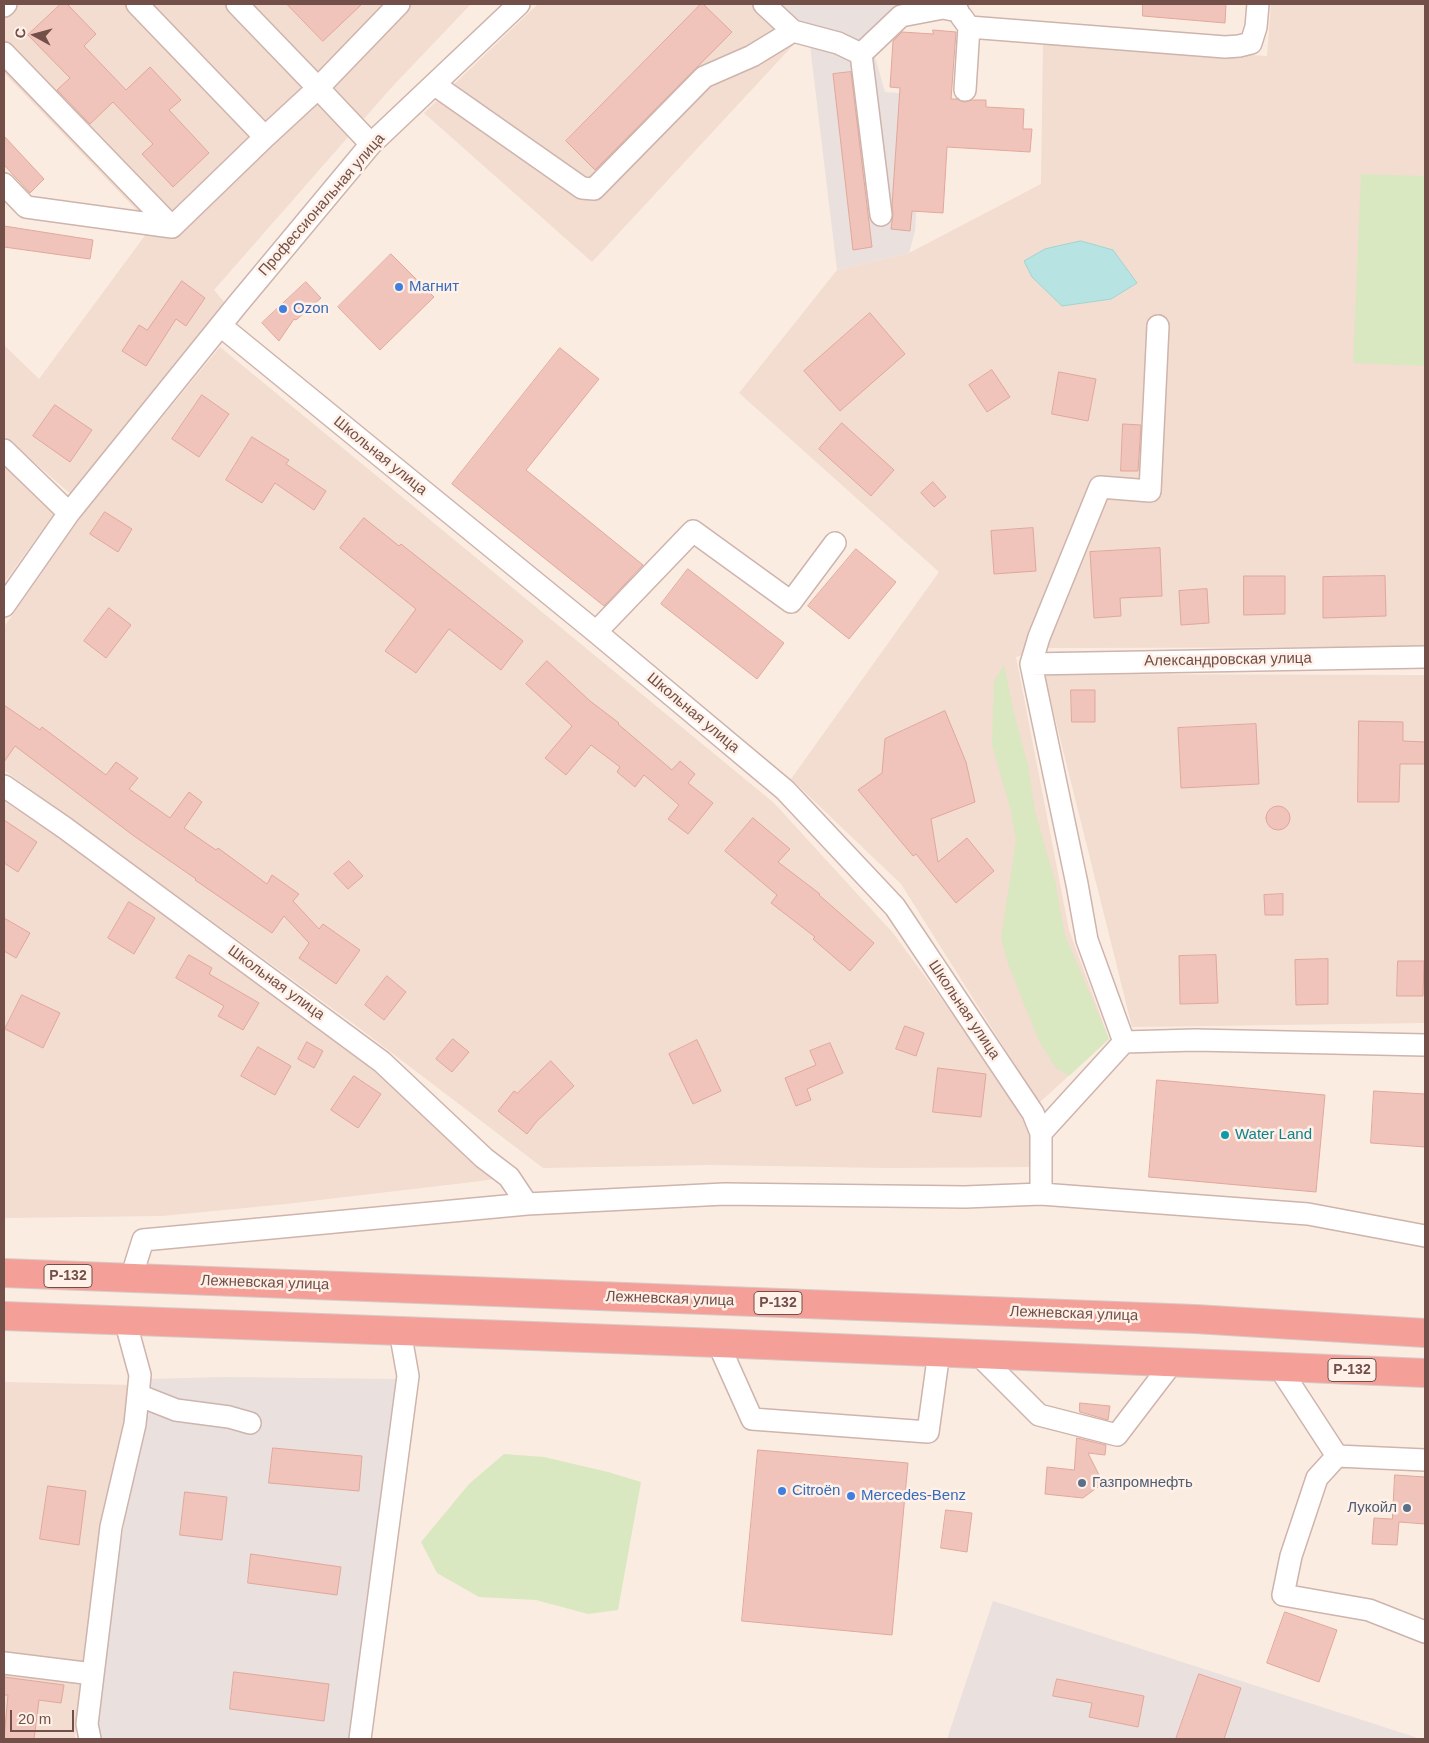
<!DOCTYPE html>
<html>
<head>
<meta charset="utf-8">
<style>
  body { margin:0 }
  #map { position:relative; width:1429px; height:1743px; overflow:hidden; background:#fbece1; font-family:Helvetica,sans-serif }
  canvas { display:block }
  .frame { position:absolute; inset:0; border:5px solid #724f49; pointer-events:none }
  .north { position:absolute; left:10px; top:10px; width:50px; height:50px; -webkit-text-stroke:4px #fff1e7; paint-order:stroke; rotate:277deg; font-size:14px; font-weight:700; line-height:20px; text-align:center; color:#724f49 }
  .north::after { content:''; display:block; margin:auto; width:18px; height:22px; background:#724f49; clip-path:polygon(50% 0,100% 100%,50% 72%,0 100%) }
  .scale { position:absolute; left:10px; top:1710px; width:64px; height:22px; box-sizing:border-box; border:2px solid #724f49; border-top:0; padding-left:6px; font-size:15px; line-height:18px; white-space:nowrap; color:#724f49; -webkit-text-stroke:4px #fff1e7; paint-order:stroke }
</style>
</head>
<body>
<div id="map">
<canvas width="1429" height="1743"></canvas>
<div class="frame"></div>
<div class="north">С</div>
<div class="scale">20 m</div>
</div>
<script>
const g = document.querySelector('canvas').getContext('2d');
g.lineJoin = 'round';
function paint(path, color) { g.fillStyle = color; g.fill(path, 'evenodd'); }
function stroke(path, color, width, dash) { g.strokeStyle = color; g.lineWidth = width; g.lineCap = dash ? 'butt' : 'round'; g.setLineDash(dash || []); g.stroke(path); }
function write(font, color, halo, rows, align = 'center') {
  g.font = font + ' Helvetica,sans-serif'; g.lineWidth = 5; g.setLineDash([]); g.textBaseline = 'middle'; g.strokeStyle = halo; g.fillStyle = color; for (const [text, x, y, turn = 0] of rows) {
    g.save(); g.translate(x, y); g.rotate((+turn || 0) * Math.PI / 180); g.textAlign = isNaN(turn) ? turn : align; if (halo) g.strokeText(text, 0, 0); g.fillText(text, 0, 0); g.restore();
  }
}
paint(new Path2D(`
  M 4,4 L 471,4 L 391,88 L 214,290 L 226,304 L 73,496 L 4,436 L 4,345 L 39,379 L 152,226 L 4,73 Z
  M 538,4 L 782,4 L 808,29 L 592,262 L 424,113 Z
  M 1271,4 L 1425,4 L 1425,647 L 1048,648 L 1016,657 L 1069,930 L 1109,1039 L 1039,1103 L 901,884 L 791,779 L 939,572 L 739,393 L 837,270 L 909,253 L 1041,184 L 1043,43 L 1267,56 Z
  M 220,347 L 774,803 L 893,933 L 1021,1107 L 1031,1137 L 1035,1167 L 887,1168 L 710,1165 L 543,1168 L 355,1025 L 4,770 L 4,627 L 84,512 Z
  M 4,461 L 56,511 L 4,583 Z
  M 1044,674 L 1425,675 L 1425,1023 L 1132,1027 Z
  M 4,801 L 68,844 L 344,1044 L 443,1120 L 500,1178 L 481,1181 L 286,1204 L 162,1216 L 4,1218 Z
  M 4,1382 L 132,1385 L 104,1508 L 89,1658 L 74,1665 L 4,1657 Z
  M 4,1669 L 85,1677 L 75,1736 L 76,1739 L 4,1739 Z`), '#f3dcd0');
paint(new Path2D(`
  M 782,4 L 894,4 L 896,6 L 868,32 L 885,92 L 924,95 L 915,231 L 909,253 L 837,270 L 808,29 Z
  M 225,1377 L 402,1379 L 352,1739 L 102,1739 L 98,1721 L 109,1622 L 146,1379 Z
  M 993,1601 L 1421,1739 L 947,1739 Z`), '#eae0dd');
paint(new Path2D(`
  M 1361,174 L 1425,176 L 1425,366 L 1353,363 Z
  M 1004,665 L 1014,713 L 1028,765 L 1035,811 L 1055,881 L 1065,935 L 1109,1039 L 1069,1076 L 1056,1068 L 1039,1041 L 1008,964 L 1001,938 L 1016,840 L 1010,808 L 992,745 L 994,681 Z
  M 504,1454 L 544,1457 L 608,1472 L 641,1482 L 618,1610 L 588,1614 L 536,1600 L 479,1597 L 437,1573 L 421,1542 L 469,1484 Z`), '#d9e8c1');
const water = new Path2D(`
  M 1081,241 L 1113,250 L 1137,283 L 1111,299 L 1062,306 L 1032,277 L 1024,261 L 1045,249 Z`);
paint(water, '#b7e4e2');
stroke(water, '#9dd6d3', 1);
const building = new Path2D(`
  M 61,4 L 67,4 L 96,34 L 84,46 L 126,90 L 150,67 L 181,100 L 169,110 L 209,153 L 173,187 L 142,154 L 153,144 L 113,102 L 90,124 L 57,90 L 70,78 L 28,35 Z
  M 287,4 L 362,4 L 323,41 Z
  M 701,4 L 703,4 L 732,32 L 595,170 L 566,141 Z
  M 1143,4 L 1226,4 L 1225,23 L 1143,16 Z
  M 933,30 L 956,32 L 951,99 L 957,99 L 965,102 L 972,100 L 986,100 L 986,107 L 1024,109 L 1023,129 L 1032,129 L 1030,152 L 947,147 L 943,213 L 912,211 L 910,231 L 891,229 L 893,214 L 892,206 L 900,88 L 890,87 L 893,41 L 902,32 L 933,34 Z
  M 851,72 L 872,247 L 853,250 L 833,74 Z
  M 4,136 L 44,179 L 30,193 L 4,165 Z
  M 4,226 L 93,240 L 90,259 L 4,247 Z
  M 391,254 L 434,297 L 380,350 L 338,307 Z
  M 182,281 L 205,298 L 186,326 L 176,319 L 146,366 L 122,351 L 139,325 L 147,330 Z
  M 306,282 L 321,298 L 296,320 L 294,319 L 279,341 L 262,323 Z
  M 870,313 L 905,354 L 840,411 L 804,371 Z
  M 560,348 L 599,379 L 526,470 L 643,565 L 604,606 L 452,484 Z
  M 992,370 L 1010,397 L 987,412 L 969,385 Z
  M 1059,372 L 1096,379 L 1088,421 L 1052,414 Z
  M 202,395 L 229,414 L 199,457 L 172,439 Z
  M 55,405 L 92,430 L 70,462 L 33,436 Z
  M 842,423 L 894,470 L 871,496 L 819,449 Z
  M 1123,424 L 1141,425 L 1138,471 L 1121,471 Z
  M 252,437 L 289,460 L 286,464 L 326,491 L 314,510 L 275,483 L 262,503 L 226,480 Z
  M 933,482 L 946,497 L 934,507 L 921,493 Z
  M 105,512 L 132,529 L 118,552 L 90,534 Z
  M 364,518 L 399,546 L 401,544 L 523,641 L 501,670 L 449,629 L 416,673 L 385,651 L 416,609 L 340,548 Z
  M 1033,528 L 1036,571 L 994,574 L 991,531 Z
  M 1160,548 L 1162,596 L 1120,598 L 1121,616 L 1094,618 L 1090,552 Z
  M 856,549 L 896,582 L 849,639 L 808,606 Z
  M 688,569 L 784,643 L 757,679 L 661,604 Z
  M 1244,576 L 1285,576 L 1285,614 L 1244,615 Z
  M 1385,576 L 1386,616 L 1323,618 L 1323,577 Z
  M 1207,589 L 1209,623 L 1181,625 L 1179,591 Z
  M 109,608 L 131,625 L 106,658 L 84,641 Z
  M 547,661 L 590,701 L 619,723 L 618,724 L 672,770 L 680,761 L 695,774 L 688,783 L 713,803 L 688,834 L 668,819 L 679,805 L 644,775 L 635,787 L 617,772 L 620,767 L 591,745 L 566,775 L 545,758 L 572,726 L 526,684 Z
  M 1071,690 L 1095,690 L 1095,722 L 1072,722 Z
  M 4,705 L 40,730 L 42,727 L 106,775 L 116,762 L 138,778 L 129,789 L 170,818 L 189,792 L 202,802 L 184,828 L 216,850 L 218,848 L 267,884 L 272,875 L 299,894 L 293,901 L 319,929 L 323,924 L 360,950 L 336,984 L 299,958 L 309,943 L 284,916 L 272,933 L 195,880 L 196,879 L 134,836 L 15,746 L 4,762 Z
  M 945,711 L 966,762 L 975,802 L 931,819 L 938,862 L 967,838 L 994,871 L 956,903 L 916,854 L 913,856 L 858,790 L 882,773 L 885,739 Z
  M 1359,721 L 1403,722 L 1403,741 L 1425,742 L 1425,764 L 1400,764 L 1399,802 L 1358,802 Z
  M 1256,724 L 1259,784 L 1181,788 L 1178,728 Z
  M1266 818a12 12 0 1 1 24 0a12 12 0 1 1-24 0Z
  M 753,818 L 790,849 L 778,862 L 820,894 L 819,895 L 874,943 L 850,971 L 813,939 L 815,937 L 771,903 L 777,895 L 725,851 Z
  M 4,820 L 37,842 L 18,872 L 4,863 Z
  M 349,861 L 363,876 L 348,889 L 334,874 Z
  M 1283,894 L 1283,915 L 1265,915 L 1264,895 Z
  M 129,902 L 155,918 L 134,954 L 108,938 Z
  M 4,918 L 30,933 L 16,958 L 4,951 Z
  M 189,955 L 212,968 L 209,974 L 259,1003 L 243,1030 L 218,1016 L 224,1006 L 176,978 Z
  M 1216,955 L 1218,1003 L 1180,1004 L 1179,956 Z
  M 1328,959 L 1328,1004 L 1296,1005 L 1295,960 Z
  M 1398,961 L 1424,961 L 1423,996 L 1397,996 Z
  M 387,976 L 406,992 L 384,1020 L 365,1005 Z
  M 22,995 L 60,1013 L 43,1048 L 5,1029 Z
  M 905,1026 L 924,1033 L 916,1056 L 896,1049 Z
  M 453,1039 L 469,1052 L 452,1072 L 436,1059 Z
  M 697,1040 L 721,1091 L 693,1104 L 669,1054 Z
  M 307,1042 L 323,1051 L 314,1068 L 298,1059 Z
  M 830,1043 L 843,1073 L 807,1089 L 811,1100 L 796,1106 L 785,1078 L 816,1065 L 810,1051 Z
  M 258,1047 L 291,1066 L 275,1095 L 241,1076 Z
  M 551,1061 L 574,1086 L 537,1121 L 527,1134 L 498,1111 L 514,1091 L 517,1093 Z
  M 938,1068 L 986,1074 L 981,1117 L 933,1112 Z
  M 354,1076 L 381,1094 L 358,1128 L 331,1110 Z
  M 1157,1080 L 1325,1095 L 1316,1192 L 1149,1177 Z
  M 1374,1091 L 1425,1094 L 1425,1147 L 1371,1143 Z
  M 1080,1403 L 1110,1406 L 1108,1420 L 1080,1412 Z
  M 1077,1438 L 1106,1445 L 1105,1455 L 1088,1453 L 1103,1483 L 1083,1498 L 1045,1494 L 1047,1467 L 1074,1470 Z
  M 273,1448 L 362,1456 L 359,1491 L 269,1483 Z
  M 758,1450 L 908,1463 L 892,1635 L 742,1621 Z
  M 1395,1475 L 1425,1477 L 1425,1524 L 1399,1522 L 1397,1545 L 1372,1544 L 1374,1518 L 1392,1519 Z
  M 48,1486 L 86,1491 L 79,1545 L 40,1539 Z
  M 185,1492 L 227,1497 L 222,1540 L 180,1535 Z
  M 946,1510 L 972,1513 L 967,1552 L 941,1548 Z
  M 251,1554 L 341,1567 L 337,1595 L 248,1583 Z
  M 1285,1612 L 1337,1630 L 1319,1682 L 1267,1663 Z
  M 234,1672 L 329,1684 L 324,1721 L 230,1709 Z
  M 1199,1674 L 1241,1688 L 1224,1739 L 1176,1739 Z
  M 4,1677 L 64,1685 L 61,1703 L 39,1700 L 34,1739 L 4,1739 L 8,1695 L 4,1695 Z
  M 1057,1679 L 1144,1696 L 1138,1727 L 1089,1717 L 1092,1703 L 1053,1696 Z`);
paint(building, '#f0c4ba');
stroke(building, '#e2a79b', 1);
const minor = new Path2D(`
  M 137,4 L 265,137 L 318,88 L 371,144
  M 237,4 L 318,88 L 399,4
  M 4,6 L 6,4
  M 961,16 L 969,27 L 965,90
  M 969,27 L 1225,47 L 1239,46 L 1251,43 L 1256,27 L 1258,4
  M 793,31 L 838,43 L 861,54 L 901,16 L 943,8 L 958,11
  M 4,53 L 172,227 L 265,137
  M 861,54 L 881,215
  M 435,85 L 582,188 L 594,189 L 704,77 L 752,56 L 793,31 L 764,4
  M 4,184 L 26,207 L 172,227
  M 221,326 L 596,632 L 785,790 L 895,907 L 1033,1113 L 1041,1133 L 1041,1194
  M 4,450 L 69,513
  M 4,606 L 69,513 L 237,305 L 371,144 L 519,4
  M 596,632 L 693,531 L 791,602 L 835,543
  M 1031,664 L 1425,657
  M 4,786 L 65,828 L 382,1062 L 484,1158 L 509,1177 L 527,1204
  M 1124,1042 L 1195,1040 L 1425,1045
  M 1041,1133 L 1124,1042 L 1087,940 L 1077,884 L 1031,664 L 1039,637 L 1100,487 L 1150,491 L 1158,326
  M 131,1278 L 143,1240 L 527,1204 L 724,1194 L 965,1197 L 1041,1194 L 1308,1214 L 1425,1236
  M 718,1343 L 752,1419 L 928,1432 L 939,1352
  M 978,1354 L 1039,1415 L 1117,1435 L 1172,1363
  M 1279,1367 L 1337,1456 L 1425,1460
  M 138,1395 L 176,1410 L 229,1417 L 250,1423
  M 1337,1456 L 1317,1478 L 1291,1556 L 1283,1595 L 1369,1610 L 1425,1632
  M 4,1663 L 93,1674
  M 90,1739 L 87,1724 L 111,1527 L 135,1424 L 138,1395 L 140,1375 L 125,1320
  M 360,1739 L 408,1376 L 400,1331`);
const highway = new Path2D(`
  M 4,1273 L 1195,1319 L 1425,1333
  M 4,1316 L 718,1343 L 1425,1373`);
stroke(minor, '#ceb4ac', 24);
stroke(highway, '#d5cac8', 30);
stroke(minor, '#fff', 21);
stroke(highway, '#f59f99', 28);
for (const [x, y, r, color] of [
  [399,287,5,"#3f7fe0"],
  [283,309,5,"#3f7fe0"],
  [1225,1135,5,"#0f9aa8"],
  [1082,1483,5,"#5c6f8a"],
  [782,1491,5,"#3f7fe0"],
  [851,1496,5,"#3f7fe0"],
  [1407,1508,5,"#5c6f8a"]
]) { const dot = new Path2D(); dot.arc(x, y, r, 0, 2 * Math.PI); g.fillStyle = color; g.fill(dot); stroke(dot, '#fff1e7', 2); }
for (const [x, y, w] of [
  [68,1276,48],
  [778,1303,48],
  [1352,1370,48]
]) { const box = new Path2D(); box.roundRect(x - w / 2, y - 11.5, w, 23, 4); g.fillStyle = '#fff1e7'; g.fill(box); stroke(box, '#724f49', 1); }
write('bold 14px', '#724f49', null, [
  ["Р-132",68,1276],
  ["Р-132",778,1303],
  ["Р-132",1352,1370]
]);
write('15px', '#724f49', '#fff1e7', [
  ["Профессиональная улица",322,205,-49],
  ["Школьная улица",380,456,39],
  ["Александровская улица",1228,660,-1],
  ["Школьная улица",693,713,40],
  ["Школьная улица",276,983,36],
  ["Школьная улица",964,1010,56],
  ["Лежневская улица",265,1283,2],
  ["Лежневская улица",670,1299,2],
  ["Лежневская улица",1074,1314,2]
]);
write('15px', '#366cbe', '#fff1e7', [
  ["Магнит",409,287],
  ["Ozon",293,309],
  ["Citroën",792,1491],
  ["Mercedes-Benz",861,1496]
], 'left');
write('15px', '#0d838f', '#fff1e7', [
  ["Water Land",1235,1135]
], 'left');
write('15px', '#4e5e75', '#fff1e7', [
  ["Газпромнефть",1092,1483],
  ["Лукойл",1397,1508,"right"]
], 'left');
</script>
</body>
</html>
